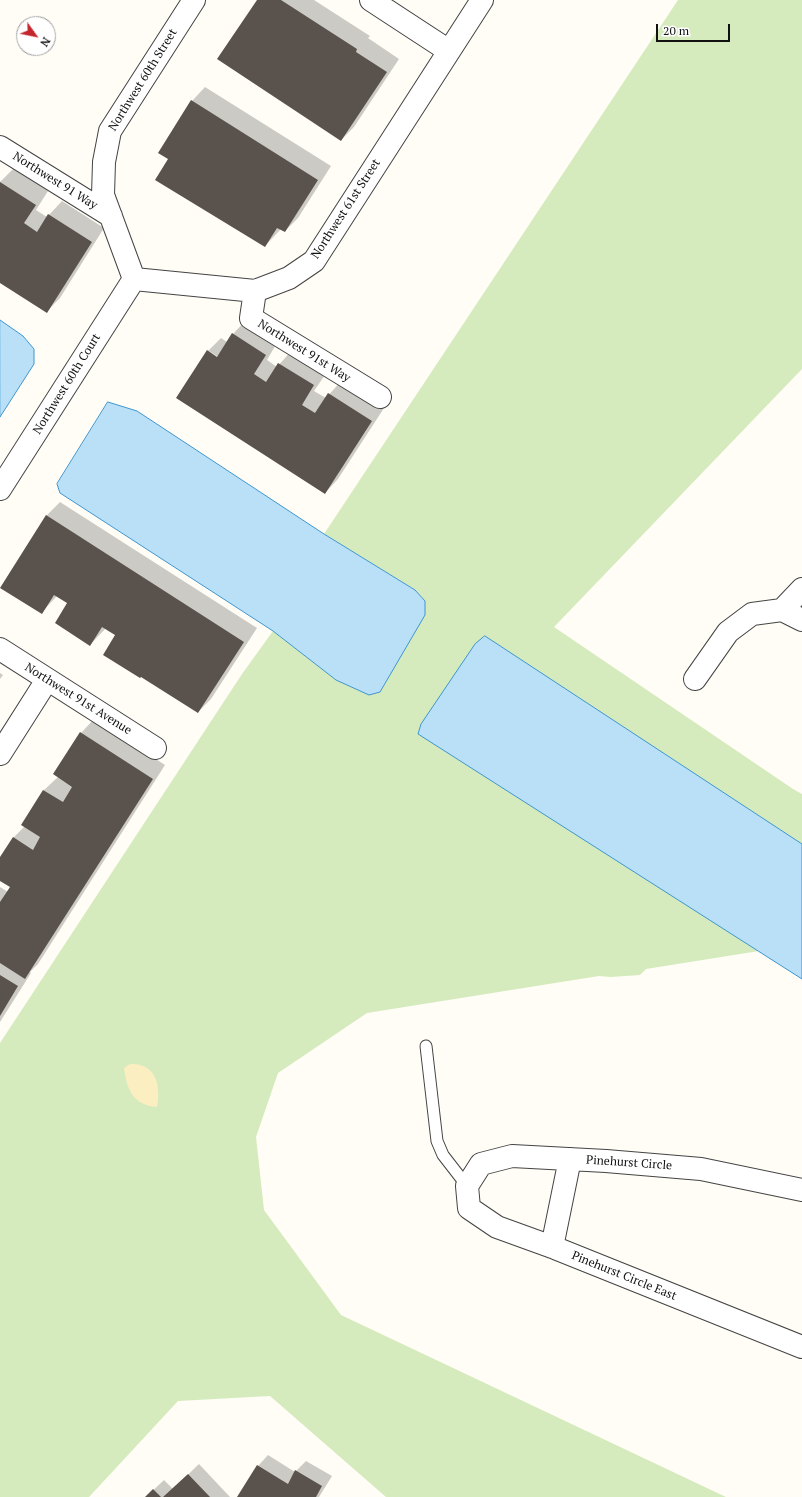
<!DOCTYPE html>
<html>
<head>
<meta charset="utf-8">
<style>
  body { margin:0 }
  #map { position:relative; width:802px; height:1497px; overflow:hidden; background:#fffdf5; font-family:"PT Serif",serif }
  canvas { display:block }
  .north { position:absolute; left:16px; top:16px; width:40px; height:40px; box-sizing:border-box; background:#fff; border:1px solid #a0a0a0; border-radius:50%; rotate:123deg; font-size:11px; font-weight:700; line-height:16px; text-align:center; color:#111 }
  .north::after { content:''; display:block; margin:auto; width:14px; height:18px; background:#c4262e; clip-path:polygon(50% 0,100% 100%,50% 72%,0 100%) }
  .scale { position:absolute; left:656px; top:24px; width:74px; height:18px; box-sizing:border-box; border:2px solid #111; border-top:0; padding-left:5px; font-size:12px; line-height:14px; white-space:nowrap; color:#111; -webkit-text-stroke:3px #fff; paint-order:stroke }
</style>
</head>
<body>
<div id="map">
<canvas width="802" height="1497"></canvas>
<div class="north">N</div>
<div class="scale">20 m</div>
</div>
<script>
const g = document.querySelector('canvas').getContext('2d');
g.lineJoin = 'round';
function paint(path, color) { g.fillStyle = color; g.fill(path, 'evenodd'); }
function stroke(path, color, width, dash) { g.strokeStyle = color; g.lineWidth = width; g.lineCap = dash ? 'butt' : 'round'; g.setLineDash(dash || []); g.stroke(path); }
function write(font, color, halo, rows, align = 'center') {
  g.font = font + ' "PT Serif",serif'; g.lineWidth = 4; g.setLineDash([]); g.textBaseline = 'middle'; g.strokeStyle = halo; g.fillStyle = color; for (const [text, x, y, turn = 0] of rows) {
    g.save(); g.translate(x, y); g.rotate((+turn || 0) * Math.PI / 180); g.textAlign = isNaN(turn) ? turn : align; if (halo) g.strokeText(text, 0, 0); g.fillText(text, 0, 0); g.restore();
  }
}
paint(new Path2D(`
  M 678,0 L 802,0 L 802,369 L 554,627 L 793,789 L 802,794 L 802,979 L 759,951 L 646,969 L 640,975 L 611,977 L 599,976 L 367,1013 L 278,1073 L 256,1137 L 264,1210 L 341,1315 L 726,1497 L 386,1497 L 270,1396 L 178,1401 L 89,1497 L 0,1497 L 0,1043 L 242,674 L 273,631 L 336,680 L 425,601 L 415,590 L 324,534 Z`), '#d5ebbd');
paint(new Path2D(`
  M 130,1064 C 134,1064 139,1064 143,1066 C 159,1072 160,1093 157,1107 C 133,1105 127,1090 124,1068 Z`), '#fbeec1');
const water = new Path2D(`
  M 0,320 L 23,336 L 34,349 L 34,364 L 0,417 Z
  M 108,402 L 137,411 L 324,534 L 415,590 L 425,601 L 425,615 L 380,692 L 369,695 L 336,680 L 273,631 L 60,493 L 57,484 Z
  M 485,636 L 802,844 L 802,979 L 418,734 L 421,724 L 475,644 Z`);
paint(water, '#b9e0f7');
stroke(water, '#3f96cf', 1);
paint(new Path2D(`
  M 258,0 L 314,0 L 370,36 L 368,38 L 399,59 L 354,127 L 341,140 Z
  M 205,87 L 331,166 L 298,218 L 285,231 L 281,229 L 265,246 L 170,159 L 160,152 L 192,101 Z
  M 13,169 L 48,191 L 36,210 L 47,217 L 62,201 L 104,228 L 60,298 L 47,311 L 0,282 L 0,182 Z
  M 246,320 L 278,341 L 267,360 L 277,367 L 292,350 L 327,372 L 314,391 L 326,398 L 342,380 L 384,408 L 338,479 L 325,493 L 178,398 L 208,351 L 221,338 L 227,342 L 233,334 ZM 209,351 L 221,359 L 220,360 L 209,353 Z
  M 60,502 L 257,628 L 211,699 L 198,712 L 117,635 L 106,628 L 90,645 L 69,603 L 57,596 L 41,613 L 1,587 L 47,515 Z
  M 0,673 L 3,675 L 0,679 Z
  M 94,719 L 165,765 L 38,964 L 30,972 L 31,973 L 0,1022 L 0,887 L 8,892 L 11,887 L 0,879 L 0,859 L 13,838 L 25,826 L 23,824 L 44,790 L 58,777 L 81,733 Z
  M 268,1455 L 295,1472 L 306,1461 L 332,1476 L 319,1497 L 239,1497 L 258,1466 Z
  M 199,1464 L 230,1497 L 146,1497 L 164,1480 L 173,1489 Z`), '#0003');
paint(new Path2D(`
  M 257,0 L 281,0 L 357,49 L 356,52 L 387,72 L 341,141 L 217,59 Z
  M 191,100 L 318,180 L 285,232 L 277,228 L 265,247 L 155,180 L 168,159 L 158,153 Z
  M 0,182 L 36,205 L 24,223 L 37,232 L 48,214 L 92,242 L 47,313 L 0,283 Z
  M 232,333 L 266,355 L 254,374 L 266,382 L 278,363 L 314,385 L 302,405 L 315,413 L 328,393 L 372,421 L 325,494 L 176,398 L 207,350 L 217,357 Z
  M 46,515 L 244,642 L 198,713 L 141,677 L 140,678 L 103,655 L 115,635 L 102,627 L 90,646 L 55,623 L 67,603 L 54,595 L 42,614 L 0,588 Z
  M 80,732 L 153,779 L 25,979 L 0,963 L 0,902 L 10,887 L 0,881 L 0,857 L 13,837 L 33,850 L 40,837 L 21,825 L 43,790 L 63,802 L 72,787 L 53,774 Z
  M 0,975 L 18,986 L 0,1016 Z
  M 257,1465 L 288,1484 L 295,1470 L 322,1486 L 316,1497 L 237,1497 Z
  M 188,1474 L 210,1497 L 163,1497 Z
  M 153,1489 L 161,1497 L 145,1497 Z`), '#5a524d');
const lane = new Path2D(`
  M 426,1046 L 437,1141 L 443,1155 L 467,1186`);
const street = new Path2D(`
  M 371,0 L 449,51
  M 0,147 L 111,216
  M 134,279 L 255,291 L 289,278 L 314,261 L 482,0
  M 134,279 L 103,195 L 104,162 L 110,131 L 194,0
  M 255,291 L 251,318 L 380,397
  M 0,489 L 134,279
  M 782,610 L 802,620
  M 0,649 L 155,748
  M 695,679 L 728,632 L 752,614 L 782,610 L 802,589
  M 0,754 L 47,680
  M 802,1190 L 701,1169 L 606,1161 L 512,1156 L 481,1164 L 467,1186 L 469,1208 L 497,1227 L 555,1248 L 802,1347
  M 552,1247 L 570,1159`);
stroke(lane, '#444', 13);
stroke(street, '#444', 24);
stroke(lane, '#fff', 11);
stroke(street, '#fff', 22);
write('12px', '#111', '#fff', [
  ["Northwest 60th Street",143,80,-58],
  ["Northwest 91 Way",55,181,32],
  ["Northwest 61st Street",346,209,-57],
  ["Northwest 91st Way",304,351,32],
  ["Northwest 60th Court",67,384,-58],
  ["Northwest 91st Avenue",78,699,32],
  ["Pinehurst Circle",629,1163,4],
  ["Pinehurst Circle East",624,1276,22]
]);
</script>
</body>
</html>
